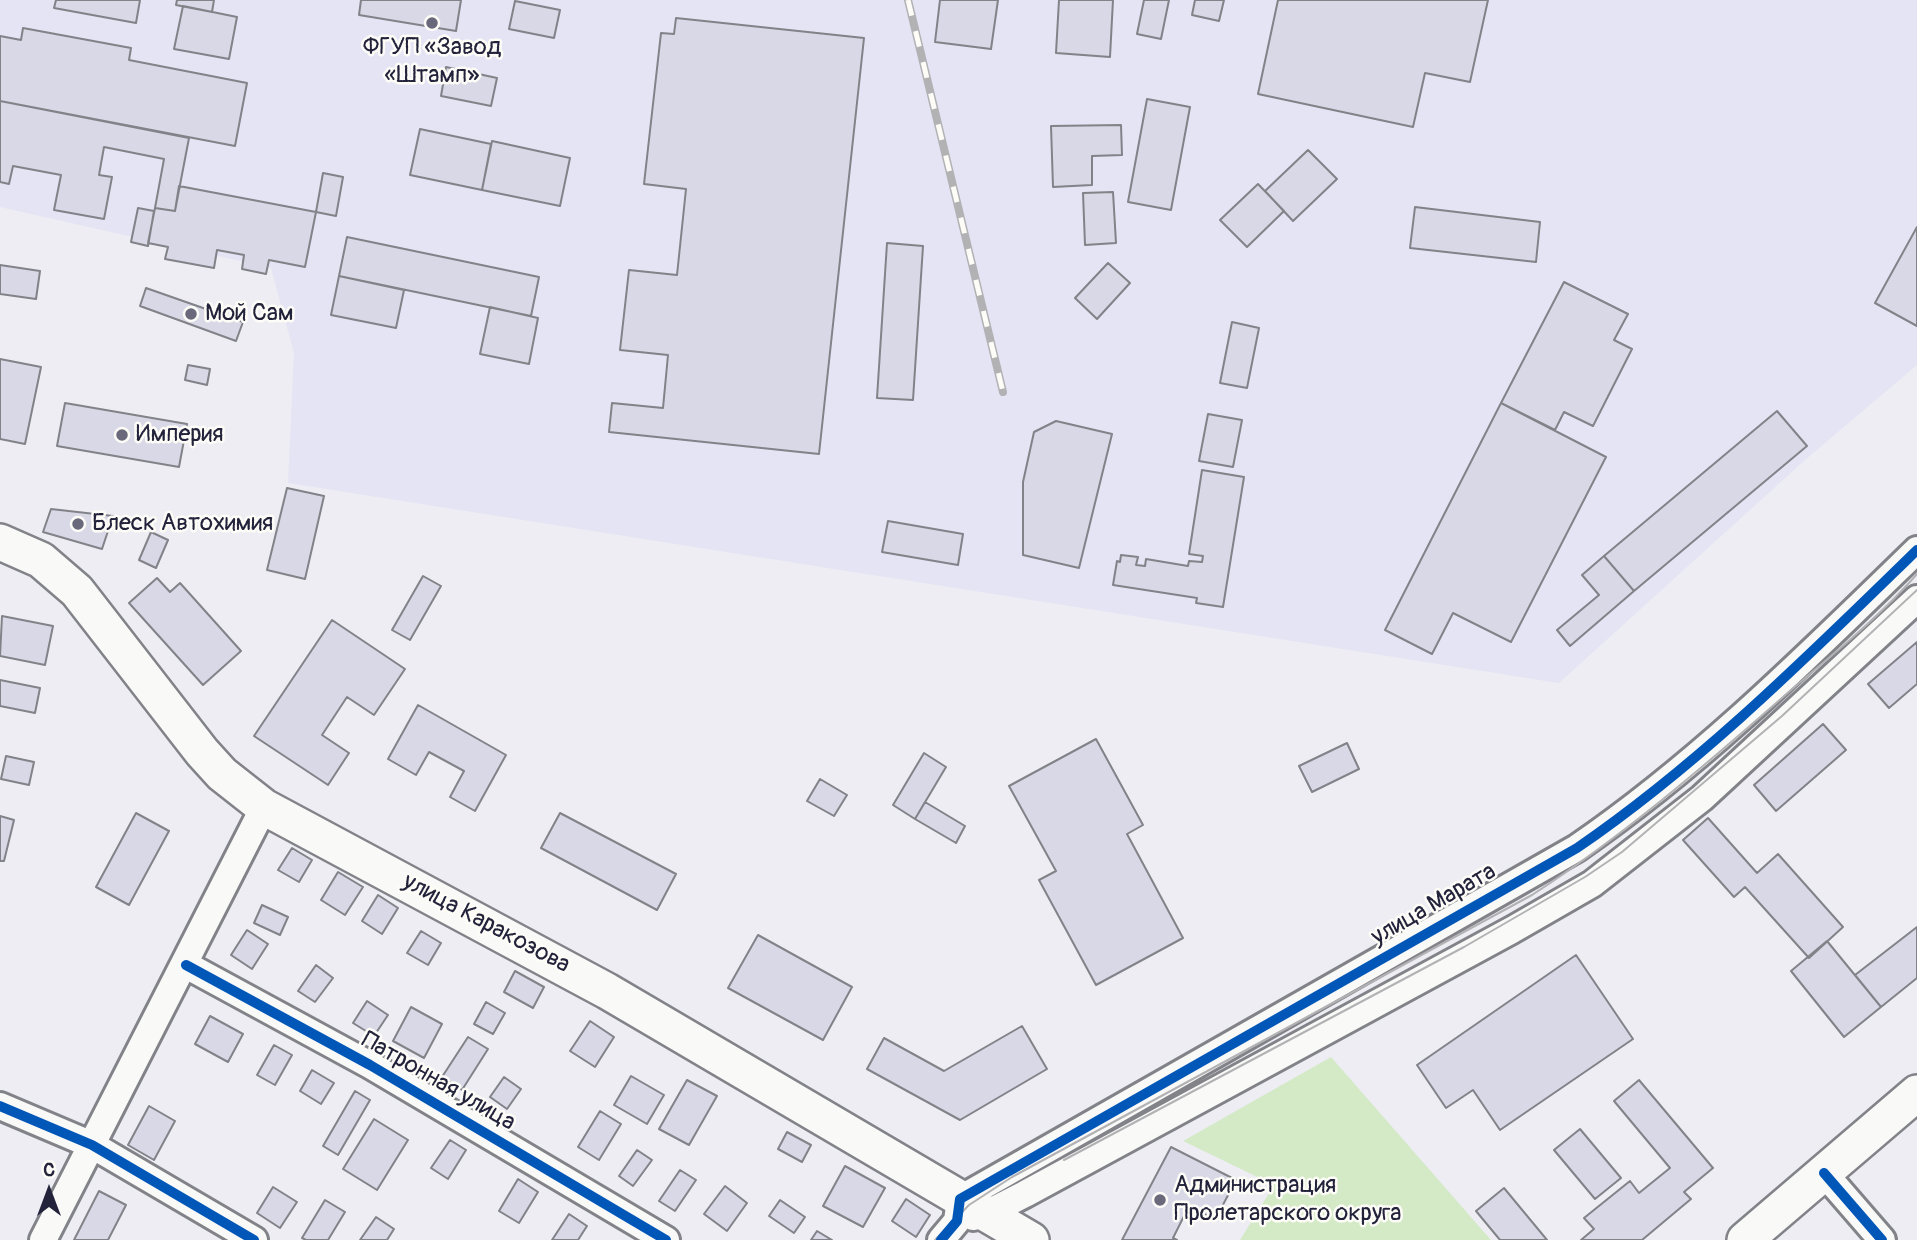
<!DOCTYPE html>
<html>
<head>
<meta charset="utf-8">
<style>
  body { margin:0 }
  #map { position:relative; width:1917px; height:1240px; overflow:hidden; background:#ededf3; font-family:Pangolin,sans-serif }
  canvas { display:block }
  .north { position:absolute; left:14px; top:1156px; width:70px; height:70px; -webkit-text-stroke:5px #fdfcf7; paint-order:stroke; rotate:0deg; font-size:19px; font-weight:700; line-height:28px; text-align:center; color:#22223b }
  .north::after { content:''; display:block; margin:auto; width:24px; height:32px; background:#22223b; clip-path:polygon(50% 0,100% 100%,50% 72%,0 100%) }
</style>
</head>
<body>
<div id="map">
<canvas width="1917" height="1240"></canvas>
<div class="north">С</div>
</div>
<script>
const g = document.querySelector('canvas').getContext('2d');
g.lineJoin = 'round';
function paint(path, color) { g.fillStyle = color; g.fill(path, 'evenodd'); }
function stroke(path, color, width, dash) { g.strokeStyle = color; g.lineWidth = width; g.lineCap = dash ? 'butt' : 'round'; g.setLineDash(dash || []); g.stroke(path); }
function write(font, color, halo, rows, align = 'center') {
  g.font = font + ' Pangolin,sans-serif'; g.lineWidth = 5; g.setLineDash([]); g.textBaseline = 'middle'; g.strokeStyle = halo; g.fillStyle = color; for (const [text, x, y, turn = 0] of rows) {
    g.save(); g.translate(x, y); g.rotate((+turn || 0) * Math.PI / 180); g.textAlign = isNaN(turn) ? turn : align; if (halo) g.strokeText(text, 0, 0); g.fillText(text, 0, 0); g.restore();
  }
}
paint(new Path2D(`
  M 0,0 L 1917,0 L 1917,365 L 1805,460 L 1559,683 L 288,483 L 294,353 L 271,268 L 0,207 Z`), '#e4e4f4');
paint(new Path2D(`
  M 1331,1057 L 1491,1240 L 1240,1240 L 1274,1185 L 1183,1141 Z`), '#d4eac7');
const building = new Path2D(`
  M 56,0 L 140,0 L 136,23 L 54,8 Z
  M 177,0 L 214,0 L 212,12 L 176,5 Z
  M 361,0 L 461,0 L 456,31 L 359,15 Z
  M 940,0 L 998,0 L 991,49 L 935,42 Z
  M 1059,0 L 1113,0 L 1110,57 L 1056,53 Z
  M 1144,0 L 1169,0 L 1161,39 L 1137,34 Z
  M 1195,0 L 1224,0 L 1219,21 L 1192,15 Z
  M 1278,0 L 1488,0 L 1470,82 L 1425,73 L 1413,127 L 1258,94 Z
  M 515,1 L 560,10 L 554,38 L 509,29 Z
  M 183,6 L 237,17 L 229,59 L 174,49 Z
  M 676,18 L 864,38 L 819,454 L 609,432 L 612,403 L 663,408 L 668,355 L 620,350 L 629,270 L 677,275 L 686,189 L 644,184 L 661,33 L 674,34 Z
  M 23,28 L 131,48 L 129,60 L 247,83 L 235,146 L 0,101 L 0,36 L 21,40 Z
  M 446,67 L 497,78 L 491,106 L 441,96 Z
  M 1147,99 L 1190,107 L 1171,210 L 1128,202 Z
  M 0,101 L 189,138 L 175,211 L 155,208 L 164,159 L 104,147 L 99,175 L 112,177 L 104,219 L 54,210 L 61,175 L 13,166 L 9,184 L 0,182 Z
  M 1121,125 L 1122,155 L 1092,156 L 1092,185 L 1053,187 L 1051,126 Z
  M 420,129 L 491,144 L 482,190 L 410,175 Z
  M 492,141 L 570,158 L 560,206 L 482,190 Z
  M 1308,150 L 1337,179 L 1293,221 L 1265,191 Z
  M 323,173 L 343,177 L 336,216 L 316,212 Z
  M 1258,184 L 1284,211 L 1247,247 L 1220,220 Z
  M 179,186 L 316,212 L 305,267 L 269,260 L 266,274 L 242,269 L 244,255 L 217,250 L 214,268 L 165,259 L 168,247 L 148,243 L 155,208 L 175,211 Z
  M 1113,192 L 1116,243 L 1085,245 L 1083,193 Z
  M 1415,207 L 1540,222 L 1536,262 L 1410,248 Z
  M 138,208 L 154,211 L 148,246 L 131,242 Z
  M 1917,227 L 1917,326 L 1875,303 Z
  M 347,237 L 539,277 L 531,316 L 339,276 Z
  M 887,243 L 923,246 L 913,400 L 877,398 Z
  M 1108,263 L 1130,283 L 1097,319 L 1075,298 Z
  M 0,265 L 40,271 L 36,299 L 0,294 Z
  M 339,276 L 404,290 L 396,328 L 331,315 Z
  M 1564,282 L 1628,314 L 1614,340 L 1632,349 L 1593,426 L 1564,412 L 1555,430 L 1501,403 Z
  M 146,288 L 243,322 L 236,341 L 140,306 Z
  M 490,307 L 538,318 L 529,364 L 480,354 Z
  M 1232,322 L 1259,328 L 1247,388 L 1220,383 Z
  M 0,359 L 41,367 L 25,444 L 0,439 Z
  M 188,365 L 210,369 L 207,385 L 185,380 Z
  M 65,403 L 187,424 L 179,467 L 57,446 Z
  M 1501,403 L 1606,457 L 1511,642 L 1453,613 L 1432,654 L 1385,630 Z
  M 1777,411 L 1807,446 L 1634,591 L 1604,556 Z
  M 1208,414 L 1242,420 L 1233,467 L 1199,461 Z
  M 1056,421 L 1112,434 L 1079,568 L 1023,555 L 1023,482 L 1034,432 Z
  M 1202,470 L 1244,477 L 1223,607 L 1196,603 L 1197,598 L 1113,585 L 1117,561 L 1120,562 L 1121,555 L 1138,557 L 1136,565 L 1145,566 L 1146,559 L 1188,566 L 1189,561 L 1202,562 L 1203,556 L 1189,554 Z
  M 287,488 L 324,496 L 305,579 L 267,570 Z
  M 51,509 L 113,516 L 102,549 L 43,532 Z
  M 888,521 L 963,534 L 958,565 L 882,552 Z
  M 151,532 L 168,540 L 156,568 L 139,560 Z
  M 1604,556 L 1634,591 L 1570,646 L 1557,630 L 1599,595 L 1582,575 Z
  M 423,576 L 441,586 L 410,640 L 392,630 Z
  M 157,578 L 170,592 L 180,583 L 241,651 L 203,685 L 129,603 Z
  M 2,616 L 53,626 L 45,665 L 0,656 Z
  M 332,620 L 405,669 L 374,715 L 347,697 L 322,735 L 349,753 L 328,785 L 254,736 Z
  M 1917,642 L 1917,684 L 1889,708 L 1868,684 Z
  M 0,680 L 40,688 L 35,713 L 0,706 Z
  M 418,705 L 506,755 L 475,811 L 450,797 L 464,771 L 429,752 L 416,775 L 388,759 Z
  M 1823,724 L 1846,750 L 1776,811 L 1754,785 Z
  M 1096,739 L 1143,825 L 1127,834 L 1183,938 L 1096,985 L 1039,880 L 1056,871 L 1009,786 Z
  M 1347,743 L 1359,769 L 1312,792 L 1299,766 Z
  M 924,753 L 946,767 L 915,819 L 893,805 Z
  M 6,756 L 34,762 L 29,785 L 1,779 Z
  M 820,779 L 847,795 L 834,816 L 807,801 Z
  M 925,802 L 965,826 L 956,843 L 915,819 Z
  M 136,813 L 169,831 L 129,905 L 96,887 Z
  M 560,813 L 676,874 L 657,910 L 541,848 Z
  M 0,816 L 14,820 L 4,861 L 0,861 Z
  M 1708,818 L 1757,873 L 1778,854 L 1843,927 L 1809,958 L 1745,887 L 1734,897 L 1683,840 Z
  M 292,848 L 312,860 L 299,882 L 278,870 Z
  M 338,872 L 363,887 L 345,915 L 321,900 Z
  M 378,895 L 398,908 L 382,934 L 362,921 Z
  M 262,905 L 288,917 L 280,935 L 254,923 Z
  M 1917,927 L 1917,978 L 1881,1007 L 1855,975 Z
  M 247,930 L 268,944 L 252,969 L 231,955 Z
  M 421,931 L 441,943 L 428,965 L 407,953 Z
  M 758,935 L 852,987 L 823,1040 L 728,988 Z
  M 1827,941 L 1881,1007 L 1844,1037 L 1791,971 Z
  M 1576,955 L 1633,1039 L 1500,1130 L 1473,1090 L 1446,1108 L 1417,1065 Z
  M 316,965 L 333,978 L 315,1002 L 298,991 Z
  M 515,971 L 544,987 L 533,1008 L 504,992 Z
  M 367,1001 L 388,1015 L 374,1036 L 353,1023 Z
  M 486,1002 L 505,1013 L 493,1034 L 474,1024 Z
  M 411,1007 L 442,1024 L 424,1058 L 393,1041 Z
  M 210,1016 L 243,1034 L 228,1062 L 195,1044 Z
  M 590,1021 L 614,1037 L 595,1067 L 570,1051 Z
  M 1022,1026 L 1047,1069 L 960,1120 L 867,1069 L 884,1038 L 944,1071 Z
  M 468,1037 L 488,1049 L 462,1090 L 442,1077 Z
  M 274,1045 L 292,1055 L 275,1085 L 257,1075 Z
  M 312,1070 L 334,1083 L 321,1104 L 300,1091 Z
  M 631,1076 L 664,1095 L 647,1124 L 614,1105 Z
  M 504,1077 L 521,1089 L 507,1109 L 490,1097 Z
  M 687,1080 L 717,1096 L 689,1145 L 659,1129 Z
  M 1639,1080 L 1713,1168 L 1684,1192 L 1691,1199 L 1642,1240 L 1581,1240 L 1594,1229 L 1584,1218 L 1630,1181 L 1639,1193 L 1670,1168 L 1614,1101 Z
  M 355,1091 L 370,1100 L 338,1155 L 323,1146 Z
  M 149,1106 L 175,1121 L 154,1160 L 128,1145 Z
  M 600,1111 L 621,1124 L 599,1160 L 578,1147 Z
  M 374,1119 L 408,1140 L 377,1190 L 343,1169 Z
  M 1580,1129 L 1621,1178 L 1595,1199 L 1554,1150 Z
  M 787,1132 L 811,1145 L 802,1162 L 778,1149 Z
  M 450,1140 L 466,1150 L 448,1179 L 431,1168 Z
  M 1171,1147 L 1236,1180 L 1215,1220 L 1189,1206 L 1173,1238 L 1177,1240 L 1122,1240 Z
  M 637,1150 L 652,1160 L 633,1186 L 619,1176 Z
  M 845,1166 L 885,1188 L 863,1227 L 823,1206 Z
  M 680,1170 L 696,1180 L 675,1211 L 659,1201 Z
  M 518,1179 L 538,1192 L 519,1223 L 499,1211 Z
  M 725,1186 L 747,1203 L 727,1231 L 704,1214 Z
  M 273,1187 L 297,1202 L 280,1228 L 257,1213 Z
  M 1504,1188 L 1547,1240 L 1500,1240 L 1476,1211 Z
  M 99,1191 L 126,1205 L 108,1240 L 74,1240 Z
  M 906,1199 L 930,1215 L 916,1237 L 892,1221 Z
  M 325,1200 L 345,1212 L 328,1240 L 306,1240 L 302,1238 Z
  M 780,1200 L 805,1217 L 794,1233 L 769,1216 Z
  M 569,1214 L 587,1226 L 578,1240 L 552,1240 Z
  M 376,1217 L 394,1229 L 387,1240 L 360,1240 Z
  M 817,1231 L 832,1240 L 811,1240 Z`);
paint(building, '#d8d8e6');
stroke(building, '#828289', 2);
const minor = new Path2D(`
  M 186,965 L 370,1065 L 666,1240
  M 0,1106 L 92,1145 L 254,1240
  M 1824,1173 L 1882,1240
  M 973,1217 L 986,1214 L 1025,1194 L 1512,930 L 1592,884 L 1702,798 L 1917,599
  M 43,1240 L 264,807
  M 941,1240 L 957,1221 L 960,1199 L 1577,848 C 1701,763 1809,655 1917,550`);
const major = new Path2D(`
  M 0,542 L 41,560 L 77,591 L 202,752 L 222,774 L 264,807 L 607,991 L 1031,1240
  M 1745,1240 L 1917,1093`);
stroke(minor, '#828289', 32);
stroke(major, '#828289', 40);
stroke(minor, '#f9f9f8', 26);
stroke(major, '#f9f9f8', 35);
stroke(new Path2D(`
  M 1064,1160 L 1464,947 L 1585,877 L 1622,852 L 1782,716 L 1917,590
  M 935,1240 L 969,1205 L 1012,1177 L 1532,895 C 1623,836 1702,768 1783,697 C 1828,658 1878,619 1917,574`), '#b2b2b5', 2);
const rail = new Path2D(`
  M 908,0 L 1003,392`);
stroke(rail, '#b2b2b5', 8);
stroke(rail, '#fdfcf7', 5, [16]);
stroke(new Path2D(`
  M 186,965 L 370,1065 L 666,1240
  M 0,1106 L 92,1145 L 254,1240
  M 1824,1173 L 1882,1240
  M 941,1240 L 957,1221 L 960,1199 L 1577,848 C 1701,763 1809,655 1917,550`), '#0057b8', 10);
for (const [x, y, r, color] of [
  [432,23,7,"#69697b"],
  [191,314,7,"#69697b"],
  [122,435,7,"#69697b"],
  [78,524,7,"#69697b"],
  [1160,1200,7,"#69697b"]
]) { const dot = new Path2D(); dot.arc(x, y, r, 0, 2 * Math.PI); g.fillStyle = color; g.fill(dot); stroke(dot, '#fdfcf7', 2.5); }
write('24px', '#22223b', '#fdfcf7', [
  ["ФГУП «Завод",432,48,"center"],
  ["«Штамп»",432,76,"center"],
  ["Мой Сам",205,314],
  ["Империя",136,435],
  ["Блеск Автохимия",92,524],
  ["Администрация",1174,1186],
  ["Пролетарского округа",1174,1214]
], 'left');
write('24px', '#22223b', '#fdfcf7', [
  ["улица Марата",1434,905,-30],
  ["улица Каракозова",486,924,28],
  ["Патронная улица",438,1082,30]
]);
</script>
</body>
</html>
